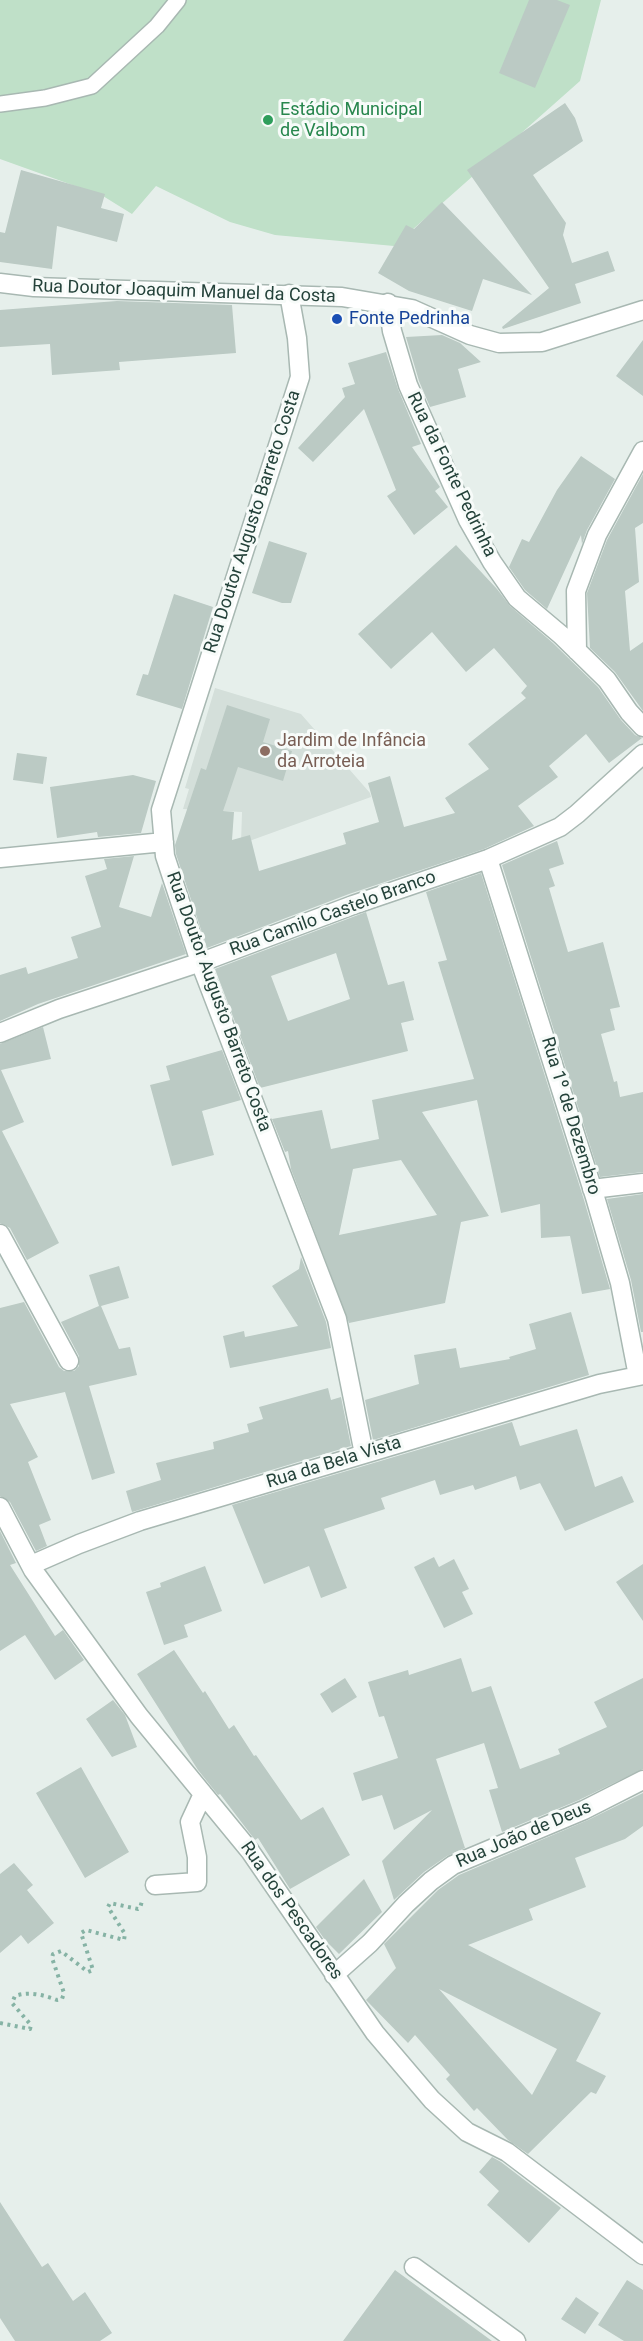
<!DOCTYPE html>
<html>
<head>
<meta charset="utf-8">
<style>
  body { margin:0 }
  canvas { display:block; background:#e6efeb }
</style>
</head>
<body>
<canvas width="643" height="2341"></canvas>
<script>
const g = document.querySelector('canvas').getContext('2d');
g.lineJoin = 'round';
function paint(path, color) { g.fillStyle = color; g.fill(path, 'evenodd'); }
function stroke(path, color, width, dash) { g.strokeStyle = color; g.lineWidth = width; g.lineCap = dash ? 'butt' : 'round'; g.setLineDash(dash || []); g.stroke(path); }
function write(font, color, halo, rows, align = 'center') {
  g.font = font + ' Roboto,sans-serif'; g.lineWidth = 6; g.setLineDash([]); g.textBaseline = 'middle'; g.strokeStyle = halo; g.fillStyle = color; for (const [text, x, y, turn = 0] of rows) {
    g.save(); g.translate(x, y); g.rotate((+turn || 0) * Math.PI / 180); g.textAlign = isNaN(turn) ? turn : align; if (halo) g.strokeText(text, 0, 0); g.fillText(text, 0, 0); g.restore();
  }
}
paint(new Path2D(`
  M 215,688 L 301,714 L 370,793 L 371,797 L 241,844 L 242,812 L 183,809 L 189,789 L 185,788 Z`), '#d4dfda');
paint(new Path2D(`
  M 0,0 L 601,0 L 580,81 L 394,246 L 275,235 L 230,222 L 156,186 L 132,214 L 103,196 L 0,159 Z`), '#bfe0c8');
paint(new Path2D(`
  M 529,0 L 557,0 L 570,5 L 535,88 L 499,73 Z
  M 565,103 L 575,118 L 583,141 L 533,175 L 566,223 L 563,235 L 572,263 L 608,251 L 615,271 L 575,284 L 581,303 L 503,329 L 502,327 L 549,288 L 467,170 Z
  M 21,170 L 105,194 L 101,208 L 124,214 L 117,242 L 57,226 L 52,269 L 0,262 L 0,232 L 5,233 Z
  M 442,202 L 532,295 L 483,279 L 472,311 L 409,291 L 378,273 L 406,225 L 414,229 Z
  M 117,301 L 232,305 L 236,353 L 119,362 L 120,370 L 52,375 L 50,344 L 0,347 L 0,310 Z
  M 442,335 L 460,343 L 481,362 L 458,369 L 466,397 L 430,407 L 419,381 L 406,337 Z
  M 643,340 L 643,396 L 616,376 Z
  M 386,352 L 398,389 L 421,444 L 412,447 L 440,487 L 435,491 L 448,507 L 414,535 L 387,496 L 396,490 L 364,409 L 313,462 L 298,448 L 345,397 L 342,388 L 355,384 L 348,363 Z
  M 581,456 L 615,479 L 587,530 L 582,544 L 581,535 L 547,609 L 525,590 L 509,567 L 522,539 L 529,542 L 557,490 Z
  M 643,474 L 643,523 L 635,528 L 639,582 L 625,591 L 630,651 L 643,642 L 643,711 L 615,672 L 590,648 L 587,593 L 607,540 Z
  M 269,541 L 307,553 L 291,603 L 282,603 L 252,593 Z
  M 456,545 L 497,589 L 510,606 L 553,643 L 598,687 L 621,720 L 635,735 L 642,738 L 609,763 L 586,734 L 549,766 L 558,777 L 518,806 L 534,826 L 484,849 L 349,894 L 207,948 L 176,854 L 175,845 L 201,768 L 206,770 L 227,705 L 270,719 L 263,742 L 292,751 L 283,781 L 238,767 L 223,811 L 234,812 L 232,840 L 250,835 L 259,871 L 346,844 L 343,833 L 379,822 L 368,783 L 390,776 L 404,827 L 455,813 L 445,798 L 489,769 L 468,744 L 526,698 L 521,693 L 527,686 L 494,648 L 466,672 L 432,632 L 391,669 L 358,634 Z
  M 174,594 L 213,607 L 182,709 L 136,695 L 143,674 L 148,675 Z
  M 17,753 L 47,757 L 43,784 L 13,780 Z
  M 133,775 L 156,781 L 141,833 L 98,837 L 97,832 L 57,838 L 50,787 Z
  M 557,841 L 564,864 L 549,869 L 555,886 L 549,888 L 568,952 L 603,942 L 620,1007 L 610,1009 L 615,1030 L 601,1034 L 614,1082 L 617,1081 L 620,1097 L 643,1092 L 643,1172 L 600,1177 L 502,865 Z
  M 134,856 L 119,907 L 151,917 L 162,883 L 186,954 L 38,1004 L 0,1021 L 0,975 L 26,967 L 28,974 L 78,958 L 71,937 L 101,927 L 85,876 L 107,869 L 104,859 Z
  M 481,873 L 584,1200 L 610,1289 L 582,1294 L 570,1236 L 541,1238 L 540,1204 L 501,1213 L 477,1100 L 422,1112 L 489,1216 L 461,1222 L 445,1303 L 349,1323 L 291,1169 L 288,1151 L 285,1152 L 272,1119 L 322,1110 L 331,1149 L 379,1139 L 372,1100 L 474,1079 L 438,962 L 447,960 L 426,892 ZM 401,1160 L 437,1215 L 339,1235 L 353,1169 Z
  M 366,912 L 388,985 L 404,981 L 414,1020 L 401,1023 L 408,1051 L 260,1088 L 215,969 ZM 336,953 L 350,999 L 288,1021 L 271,976 Z
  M 43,1027 L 51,1059 L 1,1070 L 24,1122 L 2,1131 L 59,1243 L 27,1260 L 10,1228 L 0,1223 L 0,1044 Z
  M 222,1050 L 241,1100 L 202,1111 L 214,1155 L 172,1166 L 150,1085 L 170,1080 L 166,1066 Z
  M 643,1194 L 643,1332 L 641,1332 L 631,1280 L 607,1199 Z
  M 301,1257 L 326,1322 L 331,1348 L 230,1368 L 223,1336 L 244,1331 L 245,1337 L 298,1326 L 272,1286 L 299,1269 Z
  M 119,1266 L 129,1298 L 101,1306 L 119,1349 L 130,1347 L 137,1375 L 89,1386 L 115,1473 L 92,1480 L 65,1392 L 10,1404 L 38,1457 L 28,1462 L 51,1520 L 39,1525 L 47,1546 L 36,1551 L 10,1502 L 0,1496 L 0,1308 L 24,1302 L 59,1367 L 64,1371 L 74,1371 L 79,1366 L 79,1356 L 61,1322 L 99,1306 L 89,1275 Z
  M 571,1312 L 589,1375 L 373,1440 L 365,1400 L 419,1384 L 414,1355 L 456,1348 L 460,1368 L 510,1359 L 509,1357 L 536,1349 L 529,1324 Z
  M 328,1388 L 331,1400 L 341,1397 L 351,1446 L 132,1512 L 126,1491 L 161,1480 L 156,1463 L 214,1449 L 213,1442 L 249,1432 L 247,1424 L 263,1419 L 259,1407 Z
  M 512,1422 L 520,1446 L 577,1429 L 595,1487 L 622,1476 L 634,1502 L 565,1531 L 540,1483 L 520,1490 L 516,1476 L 475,1490 L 473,1485 L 440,1495 L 435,1480 L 381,1498 L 385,1509 L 324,1529 L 347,1588 L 321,1598 L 309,1566 L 264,1584 L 232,1505 Z
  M 0,1531 L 16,1563 L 10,1565 L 55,1636 L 63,1630 L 84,1660 L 55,1680 L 25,1635 L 0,1651 Z
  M 434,1557 L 439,1567 L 454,1559 L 469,1589 L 462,1592 L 473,1614 L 444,1628 L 414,1567 Z
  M 643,1564 L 643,1621 L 616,1582 Z
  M 205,1566 L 222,1611 L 184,1625 L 188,1637 L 164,1645 L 146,1592 L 161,1587 L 160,1583 Z
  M 174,1650 L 203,1693 L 205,1691 L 229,1729 L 234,1725 L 254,1756 L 256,1755 L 301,1820 L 323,1807 L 350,1855 L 290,1889 L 258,1838 L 255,1840 L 220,1794 L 218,1795 L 198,1770 L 137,1674 Z
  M 461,1658 L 472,1692 L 491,1686 L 520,1769 L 560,1754 L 558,1749 L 607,1727 L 594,1702 L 643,1678 L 643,1769 L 579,1800 L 502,1832 L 489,1790 L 498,1788 L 484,1743 L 436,1759 L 465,1848 L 447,1856 L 424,1872 L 394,1900 L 382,1861 L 432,1810 L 394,1830 L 382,1795 L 362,1801 L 353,1773 L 398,1758 L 384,1716 L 379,1717 L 368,1682 L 408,1670 L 409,1675 Z
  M 345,1678 L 357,1697 L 332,1713 L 320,1694 Z
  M 113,1700 L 125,1715 L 137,1747 L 112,1757 L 86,1719 Z
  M 81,1767 L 129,1852 L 85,1878 L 36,1793 Z
  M 643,1793 L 643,1826 L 625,1839 L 575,1858 L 586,1887 L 529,1909 L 533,1920 L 468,1945 L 601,2013 L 576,2061 L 606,2076 L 596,2094 L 591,2092 L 528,2154 L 508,2140 L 477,2108 L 474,2111 L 446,2079 L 450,2075 L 415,2035 L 408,2043 L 366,2000 L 396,1968 L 384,1944 L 438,1890 L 459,1875 L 588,1820 ZM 439,1989 L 557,2049 L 532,2095 Z
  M 14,1863 L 33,1885 L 27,1890 L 54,1923 L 28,1944 L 21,1935 L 0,1953 L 0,1874 Z
  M 364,1879 L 382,1912 L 339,1954 L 325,1940 L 316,1927 Z
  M 492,2157 L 501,2162 L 561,2208 L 529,2243 L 487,2205 L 499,2191 L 479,2172 Z
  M 0,2202 L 42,2267 L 48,2263 L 73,2301 L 85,2292 L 112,2333 L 100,2341 L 15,2341 L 0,2318 Z
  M 395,2270 L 492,2341 L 343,2341 Z
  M 627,2280 L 643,2290 L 643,2341 L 624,2341 L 598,2325 Z
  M 576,2297 L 599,2313 L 585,2334 L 561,2319 Z`), '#bbcac4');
const service = new Path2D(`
  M 0,104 L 45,98 L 92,86 L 157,26 L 178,0`);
const minor = new Path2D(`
  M 289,294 L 297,338 L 300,377 L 161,810 L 165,856 L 200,962 L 337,1319 L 364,1454
  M 388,303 L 392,331 L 408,385 L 468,520 L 492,562 L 517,598 L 561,635 L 607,680 L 629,712 L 643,727
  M 577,651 L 576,591 L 597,535 L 643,451
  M 0,858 L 164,842
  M 488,859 L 595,1197 L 620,1283 L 638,1376
  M 0,1033 L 59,1009 L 207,960 L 353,905 L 488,859 L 560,827 L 577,814 L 643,754
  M 592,1189 L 643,1183
  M 0,1234 L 69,1361
  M 0,1507 L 33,1570 L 139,1716 L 250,1851 L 375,2033 L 432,2100 L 467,2132 L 507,2152 L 643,2255
  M 31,1565 L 79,1544 L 140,1521 L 599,1384 L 643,1375
  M 155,1885 L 197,1882 L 197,1857 L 190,1822 L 203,1794
  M 334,1975 L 370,1943 L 406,1904 L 431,1881 L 453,1865 L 584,1810 L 643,1780
  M 414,2267 L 516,2341`);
const tertiary = new Path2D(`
  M 0,283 L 34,287 L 342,297 L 412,309 L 470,335 L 499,343 L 542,342 L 643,310`);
stroke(service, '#a8b8b2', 18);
stroke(minor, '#a8b8b2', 21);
stroke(tertiary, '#a8b8b2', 21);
stroke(new Path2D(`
  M 0,2023 L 30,2029 L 31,2025 L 12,2003 L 15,1996 C 29,1991 44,1995 57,2000 L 62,1999 L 64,1993 L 52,1958 L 53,1954 L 61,1951 L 88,1972 L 93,1970 L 81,1933 L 86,1930 L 124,1940 L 125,1934 L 108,1907 L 110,1903 L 138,1909 L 140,1908 L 142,1901`), '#86b3a5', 4, [3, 4.5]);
stroke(service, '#fff', 15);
stroke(minor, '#fff', 18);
stroke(tertiary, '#fff', 18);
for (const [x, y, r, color] of [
  [268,120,6,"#2e9e5b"],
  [337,319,6,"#1a4fb4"],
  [265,751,6,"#8d6e63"]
]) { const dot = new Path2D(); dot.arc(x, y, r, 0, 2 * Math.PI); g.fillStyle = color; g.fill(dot); stroke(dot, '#f7fbf9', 2); }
write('18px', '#27864d', '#f7fbf9', [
  ["Estádio Municipal",280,110],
  ["de Valbom",280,131]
], 'left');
write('18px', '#24423a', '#f7fbf9', [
  ["Rua Doutor Joaquim Manuel da Costa",184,292,2],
  ["Rua da Fonte Pedrinha",451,475,64],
  ["Rua Doutor Augusto Barreto Costa",253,522,-72],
  ["Rua Camilo Castelo Branco",333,914,-20],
  ["Rua Doutor Augusto Barreto Costa",218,1002,70],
  ["Rua 1º de Dezembro",570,1116,73],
  ["Rua da Bela Vista",334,1463,-17],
  ["Rua João de Deus",524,1835,-23],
  ["Rua dos Pescadores",291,1911,55]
]);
write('18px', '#164399', '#f7fbf9', [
  ["Fonte Pedrinha",349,319]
], 'left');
write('18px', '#785e54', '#f7fbf9', [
  ["Jardim de Infância",277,741],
  ["da Arroteia",277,762]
], 'left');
</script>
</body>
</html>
